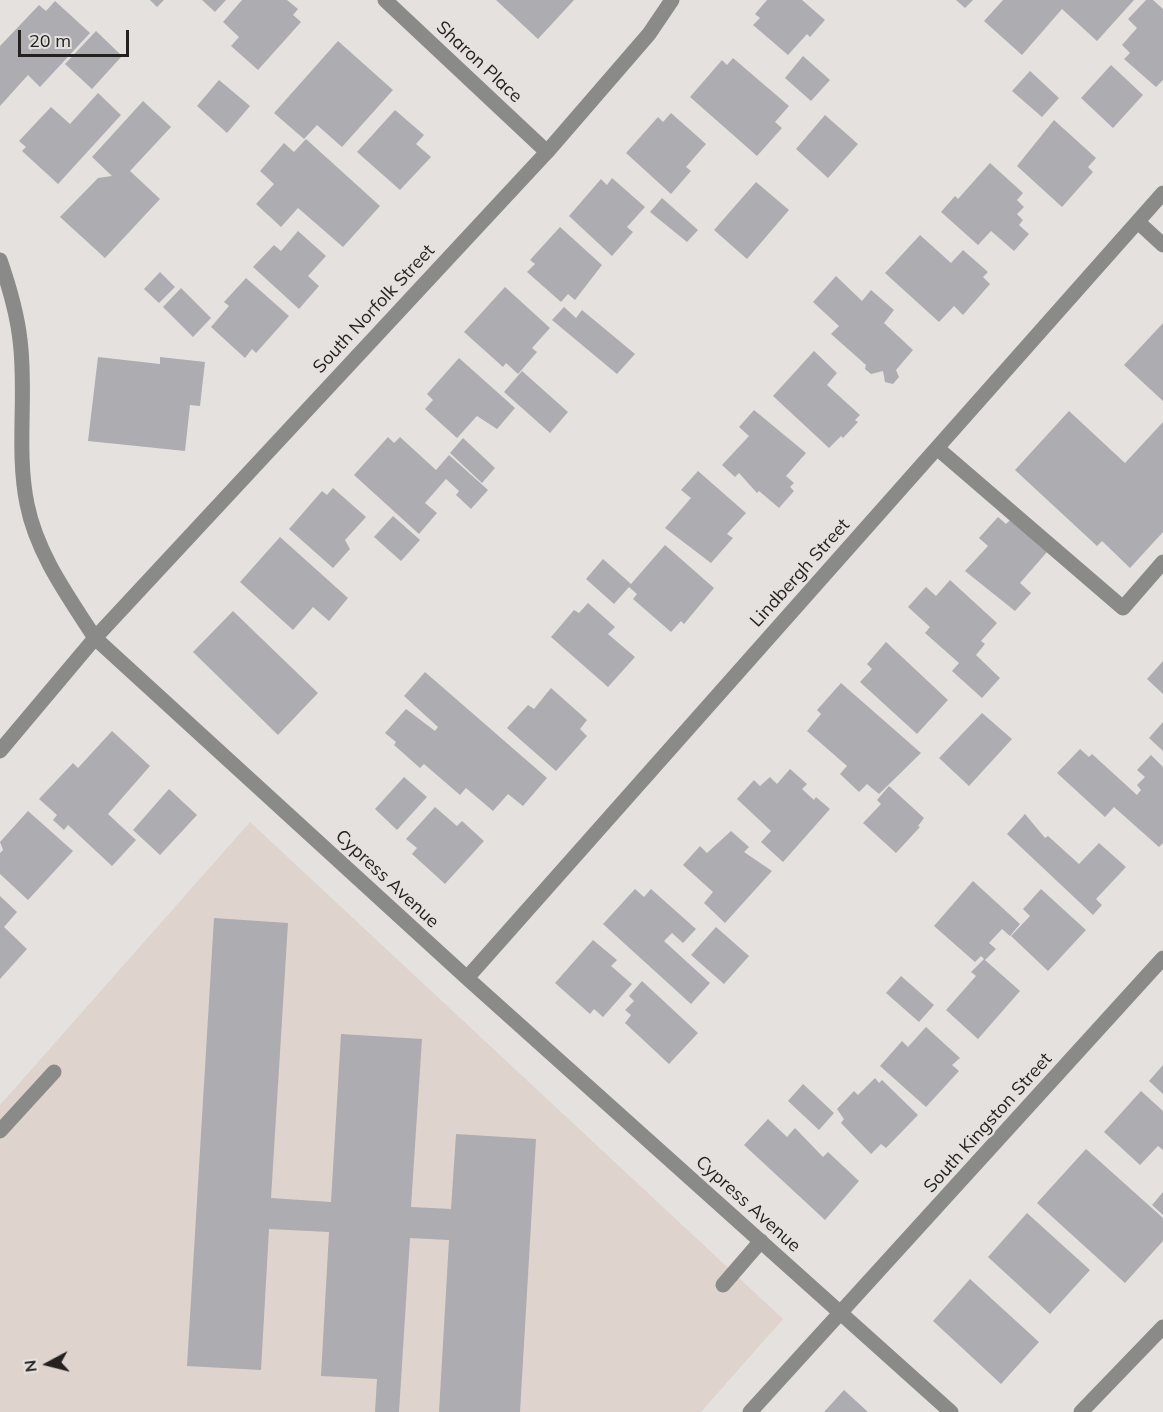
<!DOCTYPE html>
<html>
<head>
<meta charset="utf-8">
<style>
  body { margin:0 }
  #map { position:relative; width:1163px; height:1412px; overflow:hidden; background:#e5e1df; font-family:Mulish,sans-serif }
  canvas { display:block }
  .north { position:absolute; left:18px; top:1334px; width:60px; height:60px; -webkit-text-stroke:4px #e5e1df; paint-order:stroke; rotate:263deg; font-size:16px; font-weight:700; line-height:24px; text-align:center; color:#232221 }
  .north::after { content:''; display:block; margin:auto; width:21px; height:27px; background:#232221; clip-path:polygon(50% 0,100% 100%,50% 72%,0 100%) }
  .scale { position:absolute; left:18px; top:30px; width:111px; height:27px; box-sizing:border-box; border:3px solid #232221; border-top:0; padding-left:8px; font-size:18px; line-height:21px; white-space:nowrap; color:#232221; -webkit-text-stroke:4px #e5e1df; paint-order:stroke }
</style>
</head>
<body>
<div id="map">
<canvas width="1163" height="1412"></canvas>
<div class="north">N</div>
<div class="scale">20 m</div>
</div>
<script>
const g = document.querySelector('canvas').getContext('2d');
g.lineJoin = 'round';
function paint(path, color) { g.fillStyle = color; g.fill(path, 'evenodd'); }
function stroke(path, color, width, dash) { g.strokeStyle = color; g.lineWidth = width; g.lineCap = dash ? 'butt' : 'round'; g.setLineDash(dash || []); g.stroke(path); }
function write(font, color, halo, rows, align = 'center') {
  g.font = font + ' Mulish,sans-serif'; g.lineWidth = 5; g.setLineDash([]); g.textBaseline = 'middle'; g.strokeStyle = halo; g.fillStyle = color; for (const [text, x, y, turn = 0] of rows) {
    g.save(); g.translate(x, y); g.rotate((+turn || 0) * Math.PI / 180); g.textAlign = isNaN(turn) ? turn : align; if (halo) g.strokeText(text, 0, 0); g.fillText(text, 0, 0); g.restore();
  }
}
paint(new Path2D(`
  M 250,822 L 783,1319 L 701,1412 L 0,1412 L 0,1105 Z`), '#dfd3ce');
paint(new Path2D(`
  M 150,0 L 164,0 L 157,7 Z
  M 202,0 L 226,0 L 215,12 Z
  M 242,0 L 287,0 L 298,9 L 293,15 L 301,22 L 258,70 L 231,46 L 239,37 L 223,22 Z
  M 496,0 L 574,0 L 538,39 Z
  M 767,0 L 802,0 L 825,20 L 810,37 L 807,34 L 788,55 L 753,25 L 760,18 L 755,14 Z
  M 956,0 L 973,0 L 965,8 Z
  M 1003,0 L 1134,0 L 1097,41 L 1062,9 L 1022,55 L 984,21 Z
  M 1146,0 L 1153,0 L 1163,9 L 1163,80 L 1156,87 L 1124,59 L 1130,53 L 1122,45 L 1137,28 L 1128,19 Z
  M 55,1 L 90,33 L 40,87 L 28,75 L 0,106 L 0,46 L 39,5 L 46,11 Z
  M 96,31 L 122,56 L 92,89 L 65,64 Z
  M 338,41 L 393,90 L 342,147 L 317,125 L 304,139 L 274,113 Z
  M 803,56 L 830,80 L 811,101 L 785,78 Z
  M 733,58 L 789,106 L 775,122 L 782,128 L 757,156 L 690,97 L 722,60 L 727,65 Z
  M 1111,65 L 1143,95 L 1113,128 L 1081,98 Z
  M 1030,71 L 1059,98 L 1042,117 L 1012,91 Z
  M 219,80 L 250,106 L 227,133 L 197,106 Z
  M 98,93 L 121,115 L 58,184 L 22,151 L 26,147 L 19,141 L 51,107 L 70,124 Z
  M 143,101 L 171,127 L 130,171 L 160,199 L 105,258 L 60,217 L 98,178 L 112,176 L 92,157 Z
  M 395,110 L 424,135 L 416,144 L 431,157 L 400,190 L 357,152 Z
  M 671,113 L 706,144 L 686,167 L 691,171 L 671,194 L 626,153 L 658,117 L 663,122 Z
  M 825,115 L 858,144 L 828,178 L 796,149 Z
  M 1054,120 L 1096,158 L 1088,167 L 1093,172 L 1062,207 L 1017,166 Z
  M 306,139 L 380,206 L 343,247 L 298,208 L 281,227 L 256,204 L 274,184 L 260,171 L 284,143 L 294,152 Z
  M 990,163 L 1023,193 L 1017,200 L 1024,207 L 1017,214 L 1023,220 L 1019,225 L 1029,234 L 1014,251 L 991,231 L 978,245 L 941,212 L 955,196 L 958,199 Z
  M 612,178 L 645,207 L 627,227 L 633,232 L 612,256 L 569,216 L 601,179 L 607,185 Z
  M 756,182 L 789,210 L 747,259 L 714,230 Z
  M 662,198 L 698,230 L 687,242 L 650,212 Z
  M 560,227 L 602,265 L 575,300 L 568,294 L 561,302 L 527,272 L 535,264 L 530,260 Z
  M 298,231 L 326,256 L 308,276 L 319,286 L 299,309 L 253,267 L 274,245 L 281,251 Z
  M 920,235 L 951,263 L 963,250 L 988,272 L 983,277 L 990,284 L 963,315 L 954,306 L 939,322 L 885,273 Z
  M 160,272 L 175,287 L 159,303 L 144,289 Z
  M 836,276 L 862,301 L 871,290 L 894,310 L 884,323 L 913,350 L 896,370 L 899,377 L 893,384 L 885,382 L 883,371 L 871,374 L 865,369 L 866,365 L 831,334 L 839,326 L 813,302 Z
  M 246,278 L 289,316 L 256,353 L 252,349 L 245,358 L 211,327 L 229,306 L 224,302 Z
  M 505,287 L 550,328 L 532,348 L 537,352 L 518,374 L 506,363 L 503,367 L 464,332 Z
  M 181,288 L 211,318 L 193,337 L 163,307 Z
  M 564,307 L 576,318 L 582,310 L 635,354 L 617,374 L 552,320 Z
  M 1163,323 L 1163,401 L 1124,365 Z
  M 814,351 L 837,373 L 827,385 L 860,415 L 855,420 L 858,422 L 843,438 L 841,436 L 829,448 L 773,396 Z
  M 98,357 L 160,364 L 160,357 L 205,362 L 200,406 L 190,405 L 185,451 L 88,441 Z
  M 459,358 L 515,408 L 497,429 L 477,416 L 457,438 L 425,409 L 433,400 L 427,394 Z
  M 522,371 L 568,412 L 550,433 L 504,392 Z
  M 754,410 L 806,453 L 786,476 L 794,483 L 790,487 L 794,491 L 779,508 L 759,491 L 757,493 L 739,473 L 735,477 L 722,465 L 749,436 L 739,427 Z
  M 1069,411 L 1125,463 L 1163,422 L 1163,532 L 1130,568 L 1102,541 L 1097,546 L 1015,470 Z
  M 388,437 L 394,443 L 400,437 L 436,470 L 449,455 L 488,490 L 471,509 L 456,495 L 459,491 L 446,479 L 425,503 L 437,513 L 419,534 L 354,475 Z
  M 463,438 L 495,468 L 482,483 L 450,453 Z
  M 698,471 L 746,513 L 727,534 L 733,538 L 711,563 L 665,528 L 691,498 L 681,490 Z
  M 333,488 L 366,517 L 345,540 L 350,549 L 333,568 L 289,529 L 322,491 L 327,495 Z
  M 393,516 L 420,540 L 401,561 L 374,537 Z
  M 998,517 L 1006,524 L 1011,519 L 1047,552 L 1020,583 L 1031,593 L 1015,611 L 965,571 L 988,546 L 979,538 Z
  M 280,537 L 348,598 L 329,621 L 313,607 L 293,630 L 240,582 Z
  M 665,545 L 714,588 L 684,624 L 681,621 L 671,632 L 633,599 L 637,594 L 629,587 L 614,604 L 586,579 L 603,559 L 631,584 Z
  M 950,580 L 997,623 L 981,641 L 985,644 L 976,655 L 1000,678 L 982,698 L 952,671 L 959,663 L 925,633 L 930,627 L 908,607 L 926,587 L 936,596 Z
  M 588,603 L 615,627 L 608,634 L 635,657 L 608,687 L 551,637 L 574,610 L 579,613 Z
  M 233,611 L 318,693 L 278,735 L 193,652 Z
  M 886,642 L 948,700 L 917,734 L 860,682 L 872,669 L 867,664 Z
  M 1163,661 L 1163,694 L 1147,679 Z
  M 425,672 L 547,778 L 523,806 L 508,794 L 493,811 L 466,788 L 460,795 L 424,764 L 420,768 L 394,745 L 396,742 L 385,733 L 406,709 L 435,731 L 438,727 L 404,696 Z
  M 841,683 L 921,753 L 879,794 L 867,784 L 859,792 L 840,774 L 847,766 L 807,731 L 821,714 L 817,710 Z
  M 551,688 L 587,720 L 580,729 L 587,736 L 556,771 L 507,728 L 528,705 L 534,709 Z
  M 982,713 L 1012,739 L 969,786 L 939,758 Z
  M 1163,722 L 1163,751 L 1149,738 Z
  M 112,731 L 150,766 L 108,814 L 136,840 L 112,866 L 68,825 L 64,830 L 53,820 L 57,815 L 39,799 L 73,763 L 78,768 Z
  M 1080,749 L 1089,757 L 1092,754 L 1137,795 L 1141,790 L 1137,785 L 1145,777 L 1137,770 L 1151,755 L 1163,767 L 1163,843 L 1159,847 L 1114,807 L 1105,817 L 1057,773 Z
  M 790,769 L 807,784 L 802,789 L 814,800 L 816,797 L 830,809 L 783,862 L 761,842 L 771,831 L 737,799 L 754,780 L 760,786 L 770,777 L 777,784 Z
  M 404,777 L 427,797 L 397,830 L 375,809 Z
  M 889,786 L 924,818 L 918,826 L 920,827 L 896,853 L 863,823 L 881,804 L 877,800 Z
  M 169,789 L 197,815 L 160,855 L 133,830 Z
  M 435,807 L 457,826 L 462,821 L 484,841 L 445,884 L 412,854 L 417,848 L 406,839 Z
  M 28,811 L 73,851 L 28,900 L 0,874 L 0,853 L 3,850 L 0,842 Z
  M 1025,814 L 1045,838 L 1048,836 L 1079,864 L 1099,843 L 1126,867 L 1096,899 L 1102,905 L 1093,915 L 1007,834 Z
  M 731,831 L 749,847 L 744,852 L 772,871 L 725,923 L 704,903 L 713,892 L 683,865 L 700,846 L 707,853 Z
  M 973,881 L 1020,924 L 1010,936 L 1002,929 L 989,943 L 996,949 L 985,960 L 1020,991 L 978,1039 L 946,1010 L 976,976 L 971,972 L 984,959 L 981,956 L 975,962 L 934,926 Z
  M 635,889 L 644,897 L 651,889 L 696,929 L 683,943 L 672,933 L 664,941 L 710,983 L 691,1004 L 603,924 Z
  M 1041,889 L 1086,930 L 1048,971 L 1011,936 L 1030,916 L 1023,909 Z
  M 0,896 L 17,912 L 4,927 L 27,949 L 0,979 Z
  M 214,918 L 288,923 L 271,1198 L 331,1202 L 341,1034 L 422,1039 L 411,1207 L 451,1209 L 456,1134 L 536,1139 L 520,1412 L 439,1412 L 449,1240 L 410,1238 L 399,1412 L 375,1412 L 377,1379 L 321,1376 L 329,1232 L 269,1229 L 261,1370 L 187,1366 Z
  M 716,927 L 749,956 L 724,984 L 691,955 Z
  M 593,940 L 617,960 L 611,966 L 632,984 L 603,1017 L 594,1009 L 590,1014 L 555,983 Z
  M 901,976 L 934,1005 L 919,1022 L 886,993 Z
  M 642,981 L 698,1033 L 669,1064 L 625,1023 L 631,1015 L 625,1010 L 634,1001 L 629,996 Z
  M 926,1027 L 960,1058 L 952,1065 L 959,1071 L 926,1107 L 880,1066 L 902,1041 L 908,1047 Z
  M 1163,1065 L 1163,1094 L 1149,1081 Z
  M 875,1078 L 879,1083 L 882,1080 L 918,1115 L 886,1148 L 881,1144 L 871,1154 L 841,1123 L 844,1119 L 837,1109 L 854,1091 L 858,1095 Z
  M 803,1084 L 834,1113 L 819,1130 L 788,1101 Z
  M 1141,1091 L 1163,1111 L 1163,1150 L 1158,1146 L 1140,1165 L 1104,1132 Z
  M 768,1119 L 787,1137 L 795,1128 L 823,1157 L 828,1152 L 859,1181 L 825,1220 L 744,1145 Z
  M 1086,1149 L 1163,1218 L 1163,1241 L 1125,1283 L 1037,1203 Z
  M 1163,1192 L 1163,1215 L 1152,1205 Z
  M 1027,1213 L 1090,1270 L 1050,1314 L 988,1257 Z
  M 970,1279 L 1039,1342 L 1001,1384 L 933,1321 Z
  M 844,1390 L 868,1412 L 824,1412 Z`), '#adacb0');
stroke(new Path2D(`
  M 385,0 L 547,152
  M 1138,222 L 1163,245
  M 0,260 C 9,286 17,312 20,340 C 27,394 16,450 27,504 C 37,554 68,596 95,638 L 467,978 L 951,1412
  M 937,448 L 1123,608 L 1163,562
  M 0,751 L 95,638 L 547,152 L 649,34 L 672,0
  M 467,978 L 1163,193
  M 0,1131 L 54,1072
  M 723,1285 L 761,1241
  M 750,1412 L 1163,958
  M 1081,1412 L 1163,1327`), '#8a8a88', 15);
write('18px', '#232221', '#e5e1df', [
  ["Sharon Place",479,62,43],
  ["South Norfolk Street",374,309,-47],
  ["Lindbergh Street",800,573,-48],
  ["Cypress Avenue",387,879,43],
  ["South Kingston Street",988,1123,-48],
  ["Cypress Avenue",748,1204,42]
]);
</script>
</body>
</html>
